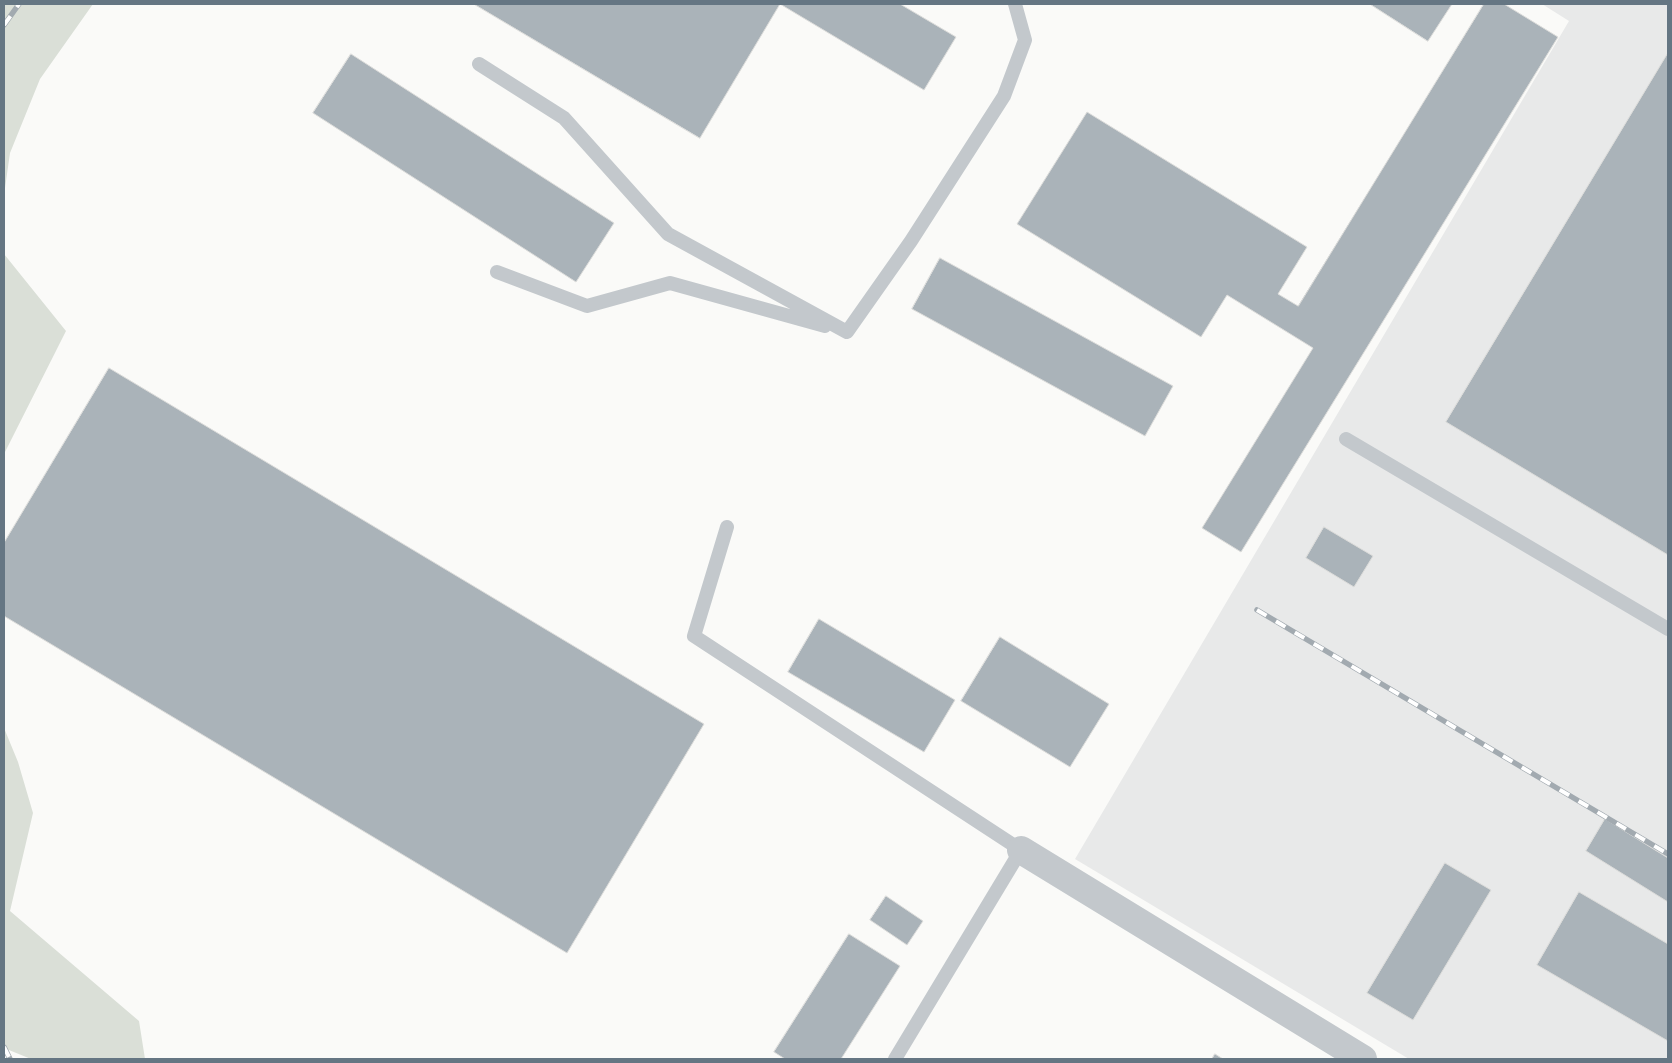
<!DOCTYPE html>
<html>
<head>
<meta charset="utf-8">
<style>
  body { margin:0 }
  #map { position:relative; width:1672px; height:1063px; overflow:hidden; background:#fafaf8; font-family:"Roboto Condensed",sans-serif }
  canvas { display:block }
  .frame { position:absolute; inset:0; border:5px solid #657683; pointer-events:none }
</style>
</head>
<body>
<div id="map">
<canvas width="1672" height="1063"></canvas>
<div class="frame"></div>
</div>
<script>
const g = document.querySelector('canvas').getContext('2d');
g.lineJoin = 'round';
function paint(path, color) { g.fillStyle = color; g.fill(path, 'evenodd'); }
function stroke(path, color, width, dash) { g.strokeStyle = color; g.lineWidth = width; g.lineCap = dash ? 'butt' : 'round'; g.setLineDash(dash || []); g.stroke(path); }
paint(new Path2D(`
  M 1542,4 L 1668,4 L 1668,1059 L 1409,1059 L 1075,859 L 1569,21 Z`), '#e8e9e9');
paint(new Path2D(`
  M 4,4 L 93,4 L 40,79 L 10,153 L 4,195 Z
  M 4,254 L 66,331 L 4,454 Z
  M 4,728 L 18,762 L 33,813 L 10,911 L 139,1021 L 145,1059 L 31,1059 L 4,1048 Z`), '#dadfd7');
const building = new Path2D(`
  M 474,4 L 900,4 L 956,37 L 924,90 L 780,4 L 700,138 Z
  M 1370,4 L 1452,4 L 1428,41 Z
  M 1484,4 L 1504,4 L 1558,37 L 1241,552 L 1202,528 L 1313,348 L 1227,295 L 1201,337 L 1017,224 L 1087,112 L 1307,247 L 1278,294 L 1298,306 Z
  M 1668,53 L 1668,555 L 1446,422 Z
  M 351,54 L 614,223 L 576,282 L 313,113 Z
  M 940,258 L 1173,386 L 1145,436 L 912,309 Z
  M 109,368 L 704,724 L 567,953 L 4,616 L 4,543 Z
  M 1324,527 L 1373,556 L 1354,587 L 1306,558 Z
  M 819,619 L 955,700 L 924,752 L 788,672 Z
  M 1000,637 L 1109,704 L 1070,767 L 961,701 Z
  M 1605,819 L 1668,858 L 1668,902 L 1586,851 Z
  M 1445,863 L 1491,890 L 1413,1020 L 1367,993 Z
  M 1579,892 L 1668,944 L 1668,1041 L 1537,965 Z
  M 886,896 L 923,921 L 907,945 L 870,920 Z
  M 849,934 L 900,966 L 841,1059 L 785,1059 L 774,1052 Z
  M 1215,1054 L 1223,1059 L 1212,1059 Z`);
paint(building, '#aab3b9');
stroke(building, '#dcdcda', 1);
stroke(new Path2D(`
  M 479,64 L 564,118 L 668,234 L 847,332 L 911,241 L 1004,96 L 1025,40 L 1015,4
  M 497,272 L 587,306 L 670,283 L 825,326
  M 1346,439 L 1668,629
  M 727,527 L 694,636 L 1021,850 L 895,1059`), '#c3c8cc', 14);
stroke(new Path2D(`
  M 1021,850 L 1363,1059`), '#c3c8cc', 28);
const rail = new Path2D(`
  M 4,25 L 19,4
  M 1257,610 L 1668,854
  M 4,1047 L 10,1059`);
stroke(rail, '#a2aab0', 5.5);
stroke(rail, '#fff', 4, [11]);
</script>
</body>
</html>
